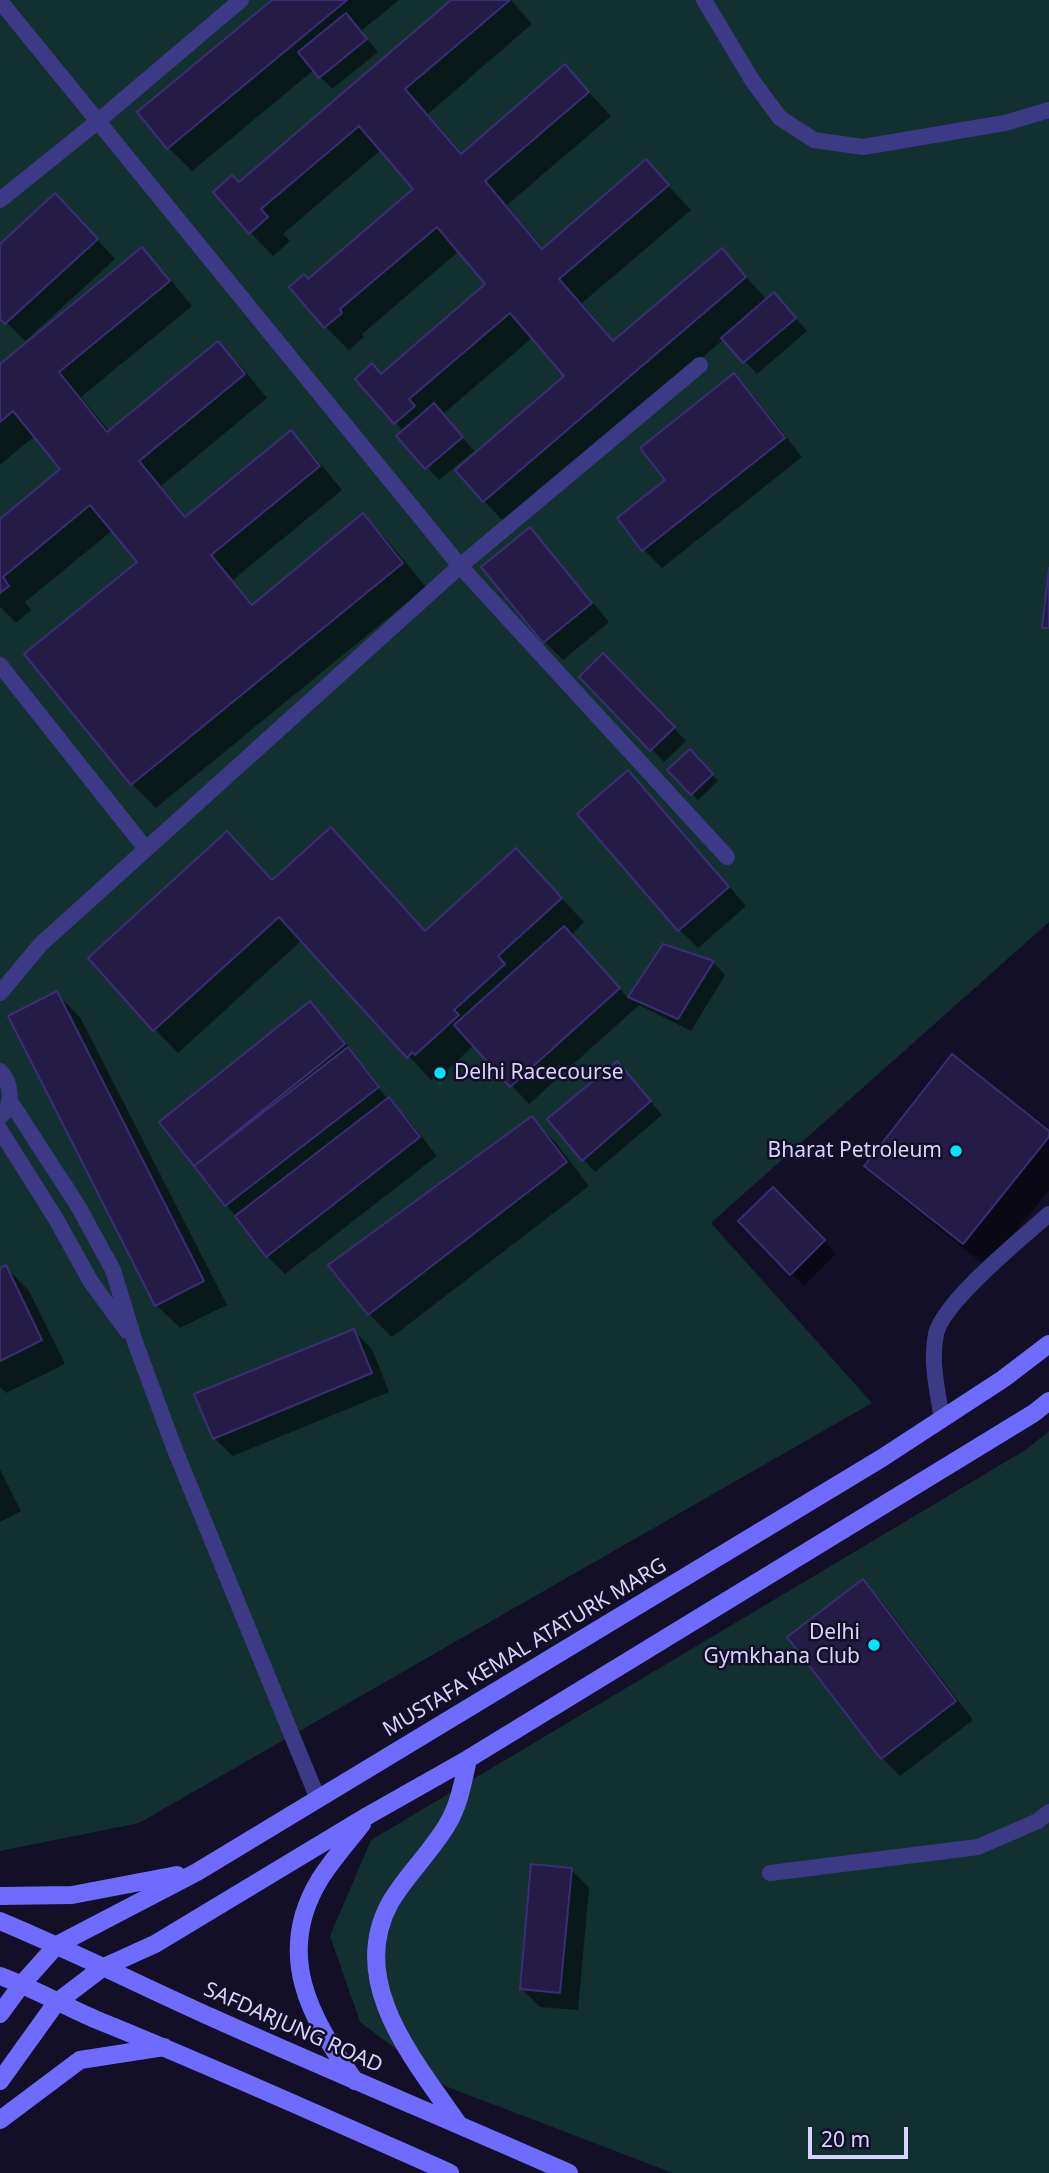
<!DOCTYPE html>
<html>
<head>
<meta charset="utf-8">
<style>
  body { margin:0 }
  #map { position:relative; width:1049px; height:2173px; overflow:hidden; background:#130f26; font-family:"Noto Sans",sans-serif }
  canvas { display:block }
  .scale { position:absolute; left:808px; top:2127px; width:100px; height:32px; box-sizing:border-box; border:4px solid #d9d4ff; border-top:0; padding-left:9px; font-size:21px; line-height:24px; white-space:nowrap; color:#d9d4ff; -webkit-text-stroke:5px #130f26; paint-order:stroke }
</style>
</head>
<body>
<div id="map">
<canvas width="1049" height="2173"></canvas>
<div class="scale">20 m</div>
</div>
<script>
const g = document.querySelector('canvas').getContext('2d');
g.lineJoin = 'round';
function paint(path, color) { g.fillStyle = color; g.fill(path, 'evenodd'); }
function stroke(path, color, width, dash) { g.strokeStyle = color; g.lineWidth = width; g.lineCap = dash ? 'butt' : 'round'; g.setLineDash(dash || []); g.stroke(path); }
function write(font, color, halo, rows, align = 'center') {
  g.font = font + ' "Noto Sans",sans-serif'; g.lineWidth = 5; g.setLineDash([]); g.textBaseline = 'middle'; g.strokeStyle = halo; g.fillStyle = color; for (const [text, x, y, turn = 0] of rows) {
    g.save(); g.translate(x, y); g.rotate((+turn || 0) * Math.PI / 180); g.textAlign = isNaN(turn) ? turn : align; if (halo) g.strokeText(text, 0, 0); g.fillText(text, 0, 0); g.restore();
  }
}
paint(new Path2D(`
  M 0,0 L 1049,0 L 1049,922 L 711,1223 L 872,1403 L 139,1823 L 0,1851 Z
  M 1049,1431 L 1049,2173 L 673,2173 L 445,2086 L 360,2022 L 330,1936 L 371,1840 L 1027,1449 Z`), '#12302f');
paint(new Path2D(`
  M 275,0 L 399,0 L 361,31 L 378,52 L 332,89 L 314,70 L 192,171 L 168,147 Z
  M 454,0 L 511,0 L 532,24 L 428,114 L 463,154 L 565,67 L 611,116 L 507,205 L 544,249 L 646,162 L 691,210 L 582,303 L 615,342 L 722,250 L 767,300 L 786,307 L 807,331 L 757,374 L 724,339 L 507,525 L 484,501 L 567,376 L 533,337 L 443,414 L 474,451 L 439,480 L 399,436 L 404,432 L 357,379 L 381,375 L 488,284 L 459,251 L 362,334 L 364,337 L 349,350 L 325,326 L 416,189 L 382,149 L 283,234 L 290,241 L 273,256 L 250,232 L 239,184 Z
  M 73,213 L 115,259 L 25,341 L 0,316 L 0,246 Z
  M 142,250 L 165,273 L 192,306 L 81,397 L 110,432 L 218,343 L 241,366 L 267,398 L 161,486 L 187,517 L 291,432 L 314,456 L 342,490 L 233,580 L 254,605 L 363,516 L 386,539 L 426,587 L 156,808 L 132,784 L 26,655 L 139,562 L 113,530 L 25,602 L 31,610 L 16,623 L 0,607 L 0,521 L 62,470 L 35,436 L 0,465 L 0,366 Z
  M 734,376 L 752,394 L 802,457 L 662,568 L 644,550 L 619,519 L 668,480 Z
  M 530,530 L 548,548 L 609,622 L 563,660 L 545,642 L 484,567 Z
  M 603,655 L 686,741 L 664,762 L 581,677 Z
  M 690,752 L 718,781 L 698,800 L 670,770 Z
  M 646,791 L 746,906 L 698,948 L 679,929 Z
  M 516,850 L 584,922 L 571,935 L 629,999 L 663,946 L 713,962 L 725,975 L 691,1031 L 639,1005 L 529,1104 L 474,1045 L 440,1077 L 437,1075 L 431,1080 L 302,940 L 178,1053 L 155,1029 L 273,882 L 426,932 Z
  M 57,994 L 80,1017 L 227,1305 L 180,1328 L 156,1305 Z
  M 310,1003 L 328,1021 L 380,1086 L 374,1080 L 372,1082 L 407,1118 L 437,1156 L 285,1274 L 267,1256 L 161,1122 Z
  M 629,1075 L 662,1115 L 595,1172 L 583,1159 Z
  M 532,1118 L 555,1142 L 589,1186 L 392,1337 L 369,1314 Z
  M 1049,1133 L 1049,1190 L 987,1267 L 890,1189 L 866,1166 Z
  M 773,1190 L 836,1254 L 804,1286 L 741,1221 Z
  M 6,1267 L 29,1291 L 65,1364 L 6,1393 L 0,1387 L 0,1270 Z
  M 354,1331 L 372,1349 L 389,1392 L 233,1456 L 214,1438 Z
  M 0,1469 L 21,1511 L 0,1522 Z
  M 863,1582 L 881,1600 L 973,1720 L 900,1776 L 882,1758 Z
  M 571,1869 L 589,1888 L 578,2010 L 540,2007 L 521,1988 Z`), '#0007');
const building = new Path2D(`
  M 272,0 L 347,0 L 167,149 L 137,112 Z
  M 451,0 L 510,0 L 405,89 L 461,154 L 565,64 L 589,92 L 485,181 L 542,249 L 646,159 L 669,185 L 559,279 L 613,341 L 722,248 L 746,277 L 483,502 L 455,470 L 564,376 L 510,313 L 409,399 L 415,406 L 394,424 L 355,379 L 372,363 L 381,374 L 485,284 L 437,227 L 340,309 L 342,313 L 324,328 L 289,287 L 304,274 L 308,279 L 413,189 L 359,126 L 261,209 L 268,217 L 249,234 L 213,192 L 232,175 L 239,182 Z
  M 346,13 L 367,39 L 319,78 L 298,52 Z
  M 55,193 L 98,239 L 5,324 L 0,319 L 0,244 Z
  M 142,247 L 170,281 L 59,372 L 107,432 L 218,341 L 245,374 L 139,461 L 185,517 L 291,430 L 320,466 L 211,555 L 252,605 L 363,513 L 403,563 L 131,785 L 24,654 L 137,562 L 90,505 L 3,577 L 9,586 L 0,593 L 0,519 L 60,469 L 13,411 L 0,422 L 0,364 Z
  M 774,292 L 796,318 L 743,363 L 721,338 Z
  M 734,373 L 785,438 L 642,551 L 617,518 L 665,480 L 640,448 Z
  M 434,403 L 463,437 L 425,469 L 396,436 Z
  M 530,527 L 592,603 L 543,643 L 481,567 Z
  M 1049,568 L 1049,628 L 1042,628 Z
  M 603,653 L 675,727 L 650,751 L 579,677 Z
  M 690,749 L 713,774 L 691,795 L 667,770 Z
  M 628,770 L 729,887 L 678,931 L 577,814 Z
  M 331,827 L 425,931 L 516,848 L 562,898 L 498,956 L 505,964 L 454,1010 L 459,1015 L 415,1055 L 412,1052 L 407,1058 L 279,917 L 153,1031 L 88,958 L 227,831 L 272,880 Z
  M 564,926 L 620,988 L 510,1087 L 454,1025 Z
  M 663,944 L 714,961 L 678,1019 L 628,997 Z
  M 57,991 L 204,1281 L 155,1306 L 8,1016 Z
  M 310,1001 L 345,1044 L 194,1166 L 159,1122 Z
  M 348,1047 L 379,1087 L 225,1206 L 194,1166 Z
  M 952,1054 L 1049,1131 L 1049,1137 L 963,1244 L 864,1166 Z
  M 617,1061 L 651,1101 L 582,1161 L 547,1119 Z
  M 389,1097 L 420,1137 L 266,1257 L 235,1216 Z
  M 532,1116 L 567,1162 L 368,1315 L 328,1265 Z
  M 773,1187 L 825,1240 L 790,1275 L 738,1221 Z
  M 6,1265 L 42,1340 L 0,1361 L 0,1268 Z
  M 354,1329 L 372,1373 L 213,1439 L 194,1394 Z
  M 863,1579 L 956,1701 L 881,1759 L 787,1637 Z
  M 531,1864 L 572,1868 L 560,1993 L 520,1989 Z`);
paint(building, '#241b47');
stroke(building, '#3b2d73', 2);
stroke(new Path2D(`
  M 704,0 L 752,80 L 780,118 L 814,140 L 863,147 L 1005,123 L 1049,110
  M 0,1 L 460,566 L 727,857
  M 0,200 L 97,122 L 241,0
  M 0,665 L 146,849
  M 0,993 L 41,944 L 460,566 L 700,365
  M 0,1071 C 12,1084 14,1105 0,1117
  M 10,1101 L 78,1206 L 113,1270 L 135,1342 L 175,1450 L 318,1799
  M 0,1130 L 56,1219 L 91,1282 L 127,1331
  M 942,1420 C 938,1393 930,1361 936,1334 C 943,1302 1022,1238 1049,1214
  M 770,1873 L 978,1847 L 1038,1821 L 1049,1812`), '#3d3a85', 16);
stroke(new Path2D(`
  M 0,1896 L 72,1895 L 177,1875
  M 0,1921 C 72,1951 142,1986 213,2018 C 331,2071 451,2121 569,2173
  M 0,1976 C 33,1988 64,2006 97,2020 C 216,2068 333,2121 450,2173
  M 0,2014 L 22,1984 L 57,1945 L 197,1872 L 882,1458 L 1003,1379 L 1049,1344
  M 0,2081 L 56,2003 L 102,1968 L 155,1944 L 369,1815 L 468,1759 L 1034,1413 L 1049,1401
  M 355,2081 C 310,2018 274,1954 320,1879 C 332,1860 348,1842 362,1824
  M 0,2120 L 80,2060 L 164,2047
  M 459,2125 C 416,2062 346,1983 390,1903 C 404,1878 431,1852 447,1825 C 459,1806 463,1782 468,1759`), '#6f6bff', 18);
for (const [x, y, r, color] of [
  [440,1073,7,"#00e5ff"],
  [956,1151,7,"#00e5ff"],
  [874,1645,7,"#00e5ff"]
]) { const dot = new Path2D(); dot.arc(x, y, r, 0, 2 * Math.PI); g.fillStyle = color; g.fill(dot); stroke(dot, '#130f26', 2.5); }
write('21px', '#d9d4ff', '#130f26', [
  ["Delhi Racecourse",454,1073,"left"],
  ["Bharat Petroleum",942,1151],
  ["Delhi",860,1633],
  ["Gymkhana Club",860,1657]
], 'right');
write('21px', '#d9d4ff', '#130f26', [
  ["MUSTAFA KEMAL ATATURK MARG",525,1648,-31],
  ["SAFDARJUNG ROAD",293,2028,24]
]);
</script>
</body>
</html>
